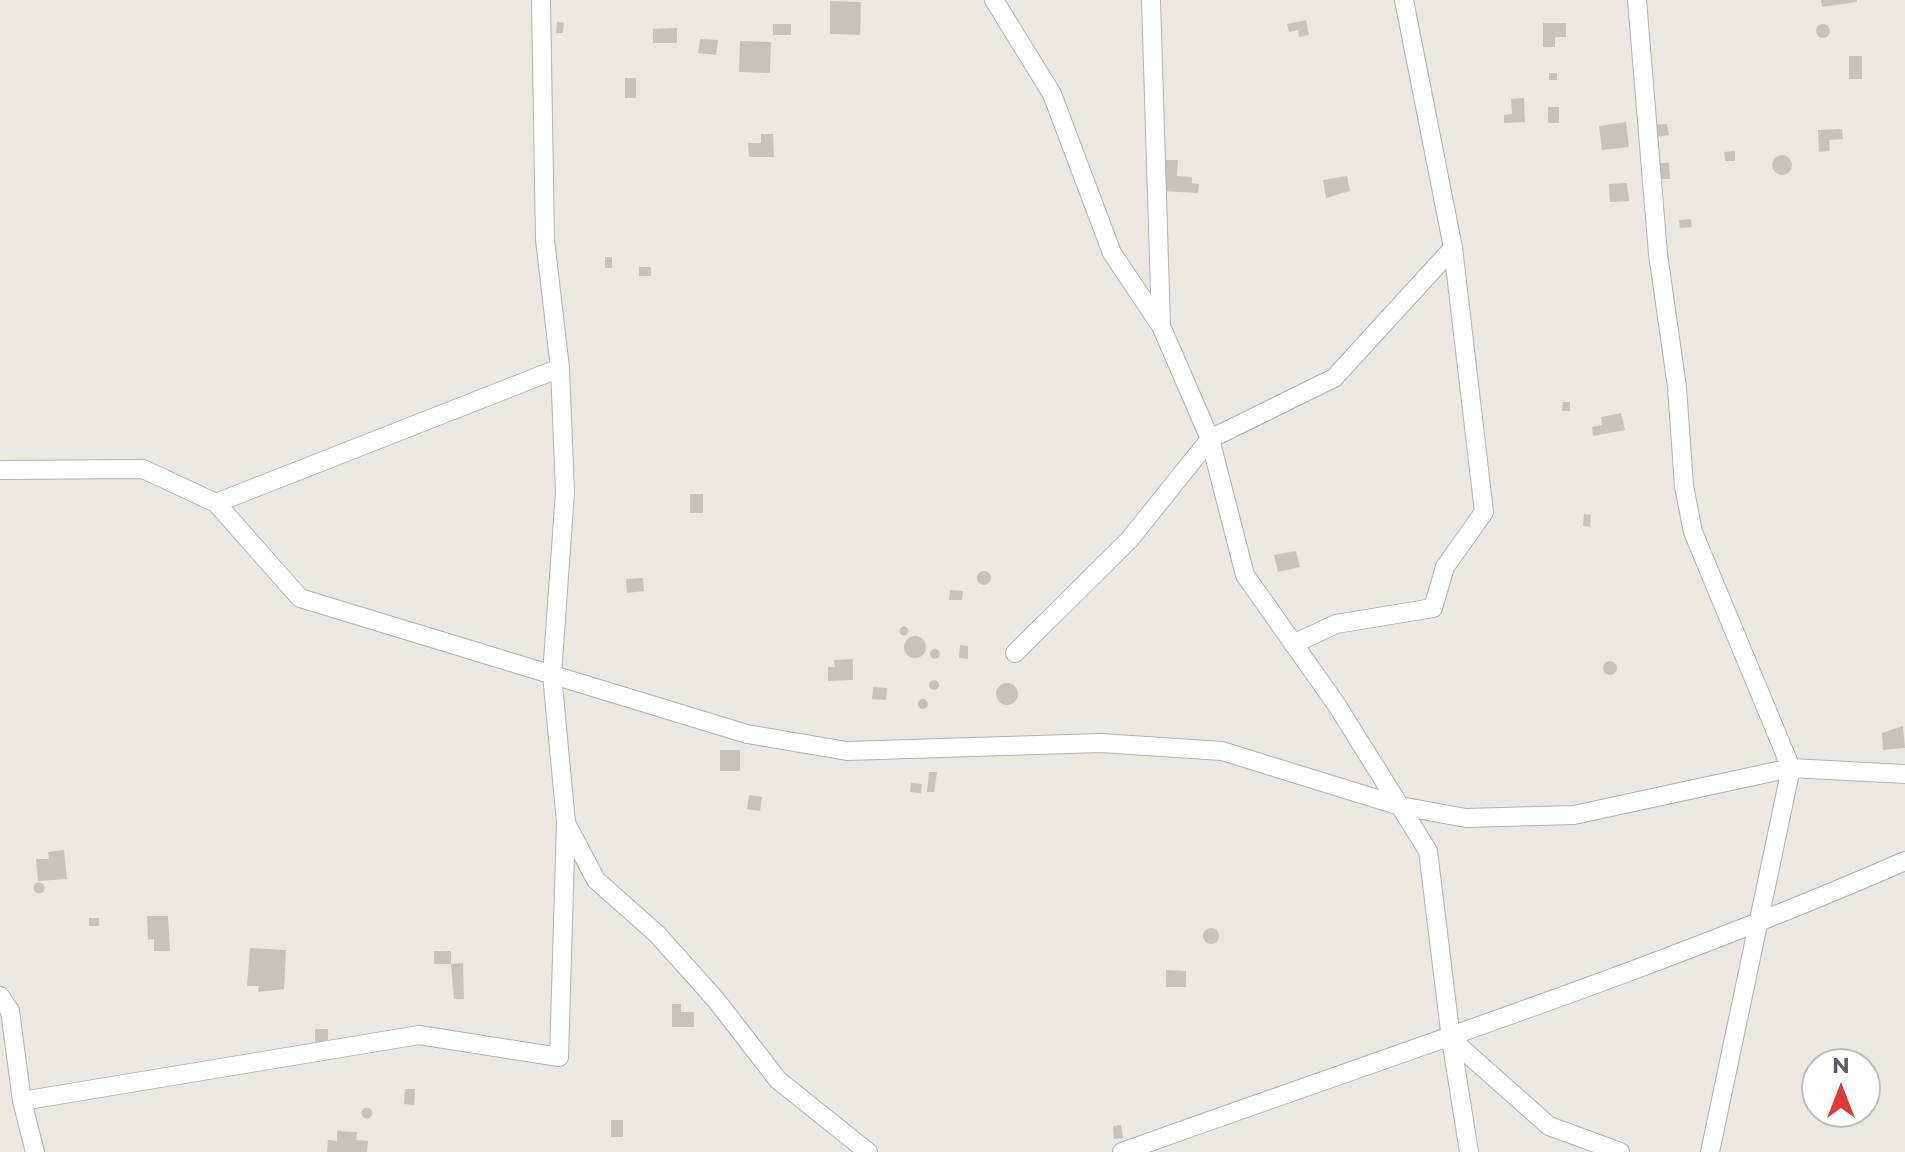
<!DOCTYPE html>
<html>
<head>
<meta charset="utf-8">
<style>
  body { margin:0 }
  #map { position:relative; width:1905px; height:1152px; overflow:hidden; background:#ebe8e1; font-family:Montserrat,sans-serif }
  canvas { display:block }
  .north { position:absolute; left:1801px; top:1048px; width:80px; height:80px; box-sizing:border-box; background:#fff; border:2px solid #bdbec0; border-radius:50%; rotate:0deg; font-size:22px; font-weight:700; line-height:32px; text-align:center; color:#595d61 }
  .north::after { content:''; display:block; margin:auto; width:28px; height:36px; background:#db3a37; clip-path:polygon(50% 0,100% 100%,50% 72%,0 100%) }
</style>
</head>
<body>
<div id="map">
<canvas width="1905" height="1152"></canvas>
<div class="north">N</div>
</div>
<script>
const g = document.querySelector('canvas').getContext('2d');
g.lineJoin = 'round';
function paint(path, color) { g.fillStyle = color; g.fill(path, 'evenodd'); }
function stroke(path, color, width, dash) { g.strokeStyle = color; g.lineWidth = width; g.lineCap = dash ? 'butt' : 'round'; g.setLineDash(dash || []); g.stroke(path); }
paint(new Path2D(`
  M 1821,0 L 1857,0 L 1857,2 L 1822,7 Z
  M 830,1 L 861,2 L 860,35 L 830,34 Z
  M 1306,20 L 1309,35 L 1299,37 L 1298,30 L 1289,32 L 1287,24 Z
  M 557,22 L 564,23 L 563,33 L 556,33 Z
  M 1543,23 L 1566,23 L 1566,37 L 1555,37 L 1555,47 L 1543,47 Z
  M 773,24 L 791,24 L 791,35 L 773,35 Z
  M1816 31a7 7 0 1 1 14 0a7 7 0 1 1-14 0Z
  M 677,28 L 677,43 L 653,43 L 653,29 Z
  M 700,39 L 718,40 L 716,55 L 698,53 Z
  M 740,41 L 771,42 L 770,73 L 739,72 Z
  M 1849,56 L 1862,56 L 1862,79 L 1849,79 Z
  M 1549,73 L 1557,73 L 1557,80 L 1549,80 Z
  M 625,78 L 636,78 L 636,98 L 625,98 Z
  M 1524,98 L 1525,122 L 1504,123 L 1504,115 L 1512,114 L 1511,99 Z
  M 1548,107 L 1559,107 L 1559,123 L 1548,123 Z
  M 1626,122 L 1629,147 L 1602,150 L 1599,126 Z
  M 1667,124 L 1669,135 L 1655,137 L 1653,125 Z
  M 1842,129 L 1843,139 L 1829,140 L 1830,151 L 1819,152 L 1818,130 Z
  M 761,134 L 773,134 L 774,157 L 749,157 L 748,143 L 761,143 Z
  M 1735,151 L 1735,161 L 1725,161 L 1724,152 Z
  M1772 165a10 10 0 1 1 20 0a10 10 0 1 1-20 0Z
  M 1163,160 L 1178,160 L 1177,176 L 1192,177 L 1192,183 L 1199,184 L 1198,193 L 1161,191 Z
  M 1658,163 L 1669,163 L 1670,179 L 1659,179 Z
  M 1347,176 L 1350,191 L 1326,198 L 1323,180 Z
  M 1627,183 L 1629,201 L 1610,202 L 1609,184 Z
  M 1691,219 L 1692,227 L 1680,228 L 1679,220 Z
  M 605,257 L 612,257 L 612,268 L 605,268 Z
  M 639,267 L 651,267 L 651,276 L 639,276 Z
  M 1563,402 L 1570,402 L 1570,411 L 1562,411 Z
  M 1621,413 L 1625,430 L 1593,436 L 1592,427 L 1602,425 L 1601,417 Z
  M 690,494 L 703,494 L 703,513 L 690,513 Z
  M 1584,514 L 1591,515 L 1590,527 L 1583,526 Z
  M 1296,551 L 1300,567 L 1278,572 L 1274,555 Z
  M977 578a7 7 0 1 1 14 0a7 7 0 1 1-14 0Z
  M 643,578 L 644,591 L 627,593 L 626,579 Z
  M 950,590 L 963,591 L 962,600 L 949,600 Z
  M899.5 631a4.5 4.5 0 1 1 9 0a4.5 4.5 0 1 1-9 0Z
  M904 647a11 11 0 1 1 22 0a11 11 0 1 1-22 0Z
  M 960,645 L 968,646 L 968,659 L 959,658 Z
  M930 654a5 5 0 1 1 10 0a5 5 0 1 1-10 0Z
  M 853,659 L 853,680 L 828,681 L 828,667 L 835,667 L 834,660 Z
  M1603 668a7 7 0 1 1 14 0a7 7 0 1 1-14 0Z
  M929 685a5 5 0 1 1 10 0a5 5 0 1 1-10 0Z
  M996 694a11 11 0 1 1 22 0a11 11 0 1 1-22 0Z
  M 873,687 L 887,688 L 886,700 L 872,699 Z
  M918 704a5 5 0 1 1 10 0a5 5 0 1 1-10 0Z
  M 1903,726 L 1905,748 L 1883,750 L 1882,733 Z
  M 720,750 L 740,750 L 740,771 L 720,771 Z
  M 929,772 L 937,772 L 934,792 L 927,792 Z
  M 911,783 L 922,784 L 921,793 L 910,792 Z
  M 749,795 L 762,797 L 760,811 L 747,809 Z
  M 64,850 L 67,879 L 38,881 L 36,859 L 49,859 L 48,852 Z
  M33.5 888a5.5 5.5 0 1 1 11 0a5.5 5.5 0 1 1-11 0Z
  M 147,916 L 168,916 L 170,951 L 154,951 L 154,939 L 148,940 Z
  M 89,918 L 99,918 L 99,926 L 89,926 Z
  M1203 936a8 8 0 1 1 16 0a8 8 0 1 1-16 0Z
  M 250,948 L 286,950 L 284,989 L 258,992 L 259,986 L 247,986 Z
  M 434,951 L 451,951 L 451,964 L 463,963 L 464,999 L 454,999 L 451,964 L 434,964 Z
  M 1166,970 L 1186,971 L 1186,987 L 1166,987 Z
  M 672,1004 L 681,1004 L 681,1012 L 694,1012 L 694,1027 L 672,1027 Z
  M 315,1029 L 328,1029 L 328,1042 L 315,1042 Z
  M 405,1089 L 415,1089 L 414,1105 L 404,1104 Z
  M361.5 1113a5.5 5.5 0 1 1 11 0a5.5 5.5 0 1 1-11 0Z
  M 611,1120 L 623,1120 L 623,1137 L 611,1137 Z
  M 1121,1125 L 1123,1138 L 1114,1139 L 1113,1126 Z
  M 337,1131 L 357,1132 L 356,1140 L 368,1141 L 367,1152 L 327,1152 L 328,1140 L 337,1141 Z`), '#c6c3be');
const minor = new Path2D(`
  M 994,0 L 1052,94 L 1112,253 L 1161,326
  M 1151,0 L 1161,326 L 1210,439 L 1245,575 L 1336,704 L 1428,851 L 1451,1039 L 1469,1152
  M 1637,0 L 1658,254 L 1677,387 L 1684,486 L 1693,532 L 1791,768 L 1710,1152
  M 0,470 L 143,469 L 216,503 L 560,368
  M 216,503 L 300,598 L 747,734 L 847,751 L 1101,743 L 1222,751 L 1400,806 L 1466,818 L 1574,815 L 1791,768 L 1905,774
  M 1293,644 L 1336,624 L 1433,608 L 1445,567 L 1484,512 L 1453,248 L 1404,0
  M 1015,653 L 1129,540 L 1210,439 L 1334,378 L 1453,248
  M 567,825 L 596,880 L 657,934 L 716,1000 L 778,1080 L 868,1152
  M 0,996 L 10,1011 L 22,1101 L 35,1152
  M 1451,1039 L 1549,1126 L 1620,1152
  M 22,1101 L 419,1035 L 559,1057 L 566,822 L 552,675 L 565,492 L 560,368 L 545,240 L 541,0
  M 1122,1152 C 1385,1057 1649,973 1905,861`);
stroke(minor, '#aeb2b5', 20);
stroke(minor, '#fff', 18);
</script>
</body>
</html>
